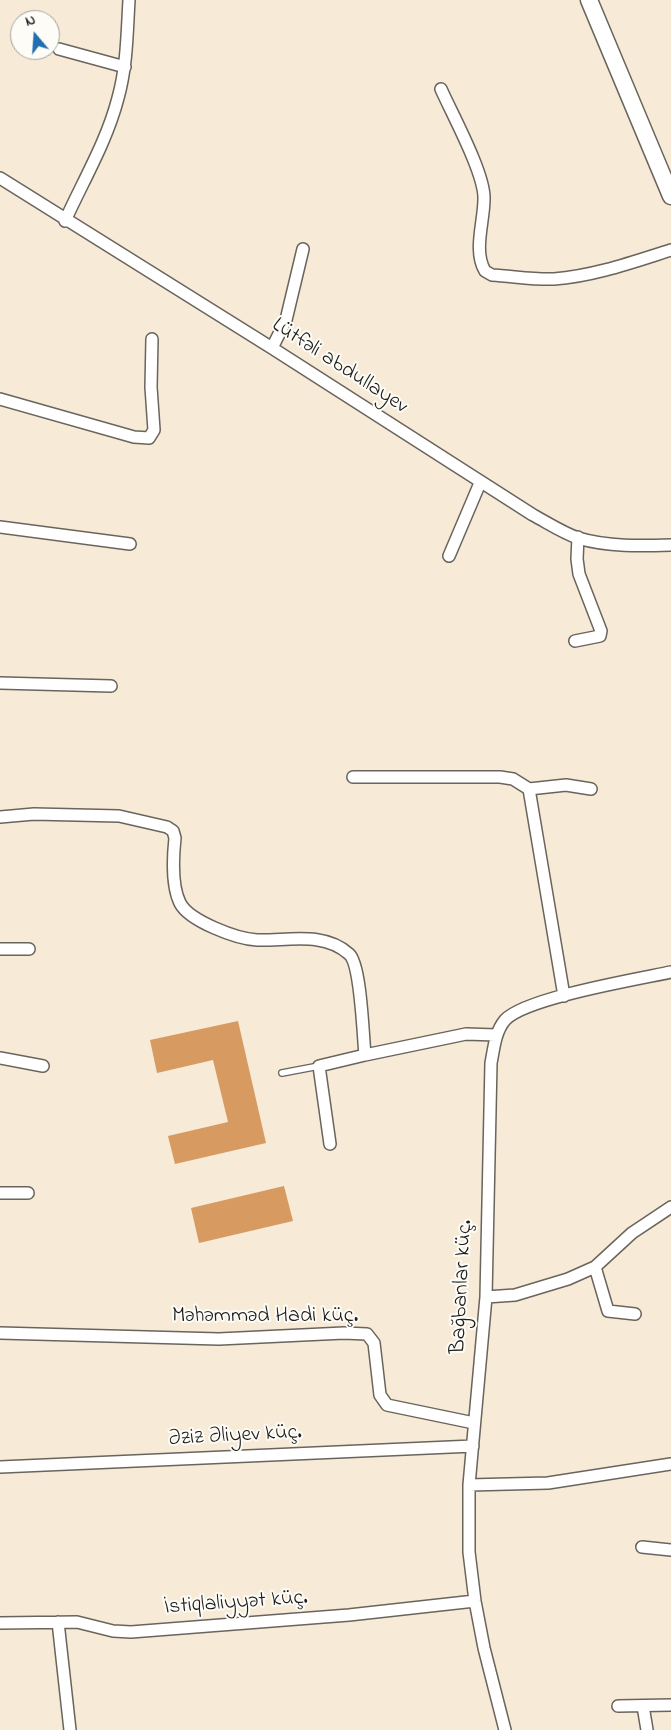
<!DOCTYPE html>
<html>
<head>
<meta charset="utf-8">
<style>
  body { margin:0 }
  #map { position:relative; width:671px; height:1730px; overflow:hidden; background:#f7ead7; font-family:"Indie Flower",sans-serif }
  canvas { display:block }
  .north { position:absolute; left:10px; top:10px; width:50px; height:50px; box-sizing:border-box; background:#fdfcf7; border:1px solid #a3a29f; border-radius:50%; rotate:342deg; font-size:14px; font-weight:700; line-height:20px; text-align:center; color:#1c1c1c }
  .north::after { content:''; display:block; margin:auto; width:18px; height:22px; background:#1f6fb2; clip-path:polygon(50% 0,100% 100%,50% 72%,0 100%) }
</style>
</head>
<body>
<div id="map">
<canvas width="671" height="1730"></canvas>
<div class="north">N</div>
</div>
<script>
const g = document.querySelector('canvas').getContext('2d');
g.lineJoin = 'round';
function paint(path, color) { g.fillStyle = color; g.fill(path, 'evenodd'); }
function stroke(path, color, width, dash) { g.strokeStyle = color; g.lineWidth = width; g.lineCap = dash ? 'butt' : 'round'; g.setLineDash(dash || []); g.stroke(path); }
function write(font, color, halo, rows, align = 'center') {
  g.font = font + ' "Indie Flower",sans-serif'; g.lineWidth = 4; g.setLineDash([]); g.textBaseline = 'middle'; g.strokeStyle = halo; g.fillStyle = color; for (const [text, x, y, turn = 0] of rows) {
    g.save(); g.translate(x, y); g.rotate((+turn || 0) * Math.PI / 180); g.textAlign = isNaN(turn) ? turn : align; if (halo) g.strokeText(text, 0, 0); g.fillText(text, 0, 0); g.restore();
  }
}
paint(new Path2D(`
  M 238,1021 L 266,1143 L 175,1164 L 168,1136 L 228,1122 L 213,1060 L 157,1073 L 150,1040 Z
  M 284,1186 L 293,1221 L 199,1243 L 191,1208 Z`), '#d79a61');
const lane = new Path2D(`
  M 282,1073 L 319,1066`);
const street = new Path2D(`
  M 59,49 L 125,67
  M 441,89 C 452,114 485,174 484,199 C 484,222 473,251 485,271 L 492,275 C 512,276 534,280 554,279 C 594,276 633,262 671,250
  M 0,178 L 272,348 L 533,515 C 548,523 563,533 578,538 C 608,547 641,546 671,545
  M 65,221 C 83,181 107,141 118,98 C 127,66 127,33 129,0
  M 272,348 L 286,320 L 303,249
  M 0,399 L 134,437 L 149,438 L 154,430 L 151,387 L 152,339
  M 0,527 L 130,544
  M 449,556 L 480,483
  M 575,641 L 600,636 L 601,631 L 579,574 L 577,559 L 578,537
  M 0,683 L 111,686
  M 353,777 L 500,777 L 513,779 L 529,789 L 566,785 L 591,789
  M 529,789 L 564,996
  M 0,817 L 34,814 L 119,816 L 167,827 L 173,831 L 175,838 C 173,857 171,885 180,903 C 189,921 237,939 257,940 C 287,941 324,931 349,954 C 361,964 363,1036 365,1055 L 466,1034 L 496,1035
  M 0,949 L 29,949
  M 0,1058 L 43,1066
  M 330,1144 L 319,1066 L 365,1055
  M 0,1193 L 28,1193
  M 595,1267 L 608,1311 L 635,1314
  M 486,1297 L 515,1295 L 568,1279 L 595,1267 L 632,1233 L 671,1207
  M 0,1333 L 219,1339 L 344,1333 L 367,1334 L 374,1343 L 380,1395 L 387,1405 L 474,1423
  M 0,1467 L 473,1446
  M 469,1485 L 548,1483 L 671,1464
  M 642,1547 L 671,1550
  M 58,1622 L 70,1730
  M 0,1623 L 77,1622 L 113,1631 L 131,1632 L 349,1615 L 475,1601
  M 618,1706 L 671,1705
  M 643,1706 L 647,1730
  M 505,1730 L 484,1648 L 475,1601 L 469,1552 L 469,1485 L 486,1297 L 491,1063 C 494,1048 495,1032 505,1020 C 525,998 638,979 671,972`);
const secondary = new Path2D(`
  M 589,0 L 671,196`);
stroke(lane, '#69645d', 8);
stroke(street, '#69645d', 14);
stroke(secondary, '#69645d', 19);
stroke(lane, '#fff', 5.5);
stroke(street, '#fff', 11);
stroke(secondary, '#fff', 16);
write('22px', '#1c1c1c', '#fdfcf7', [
  ["Lütfəli abdullayev",339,367,33],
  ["Bağbanlar küç.",463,1287,-87],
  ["Məhəmməd Hadi küç.",265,1317],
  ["Əziz Əliyev küç.",235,1437,-3],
  ["İstiqlaliyyət küç.",236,1604,-4]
]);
</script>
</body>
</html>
